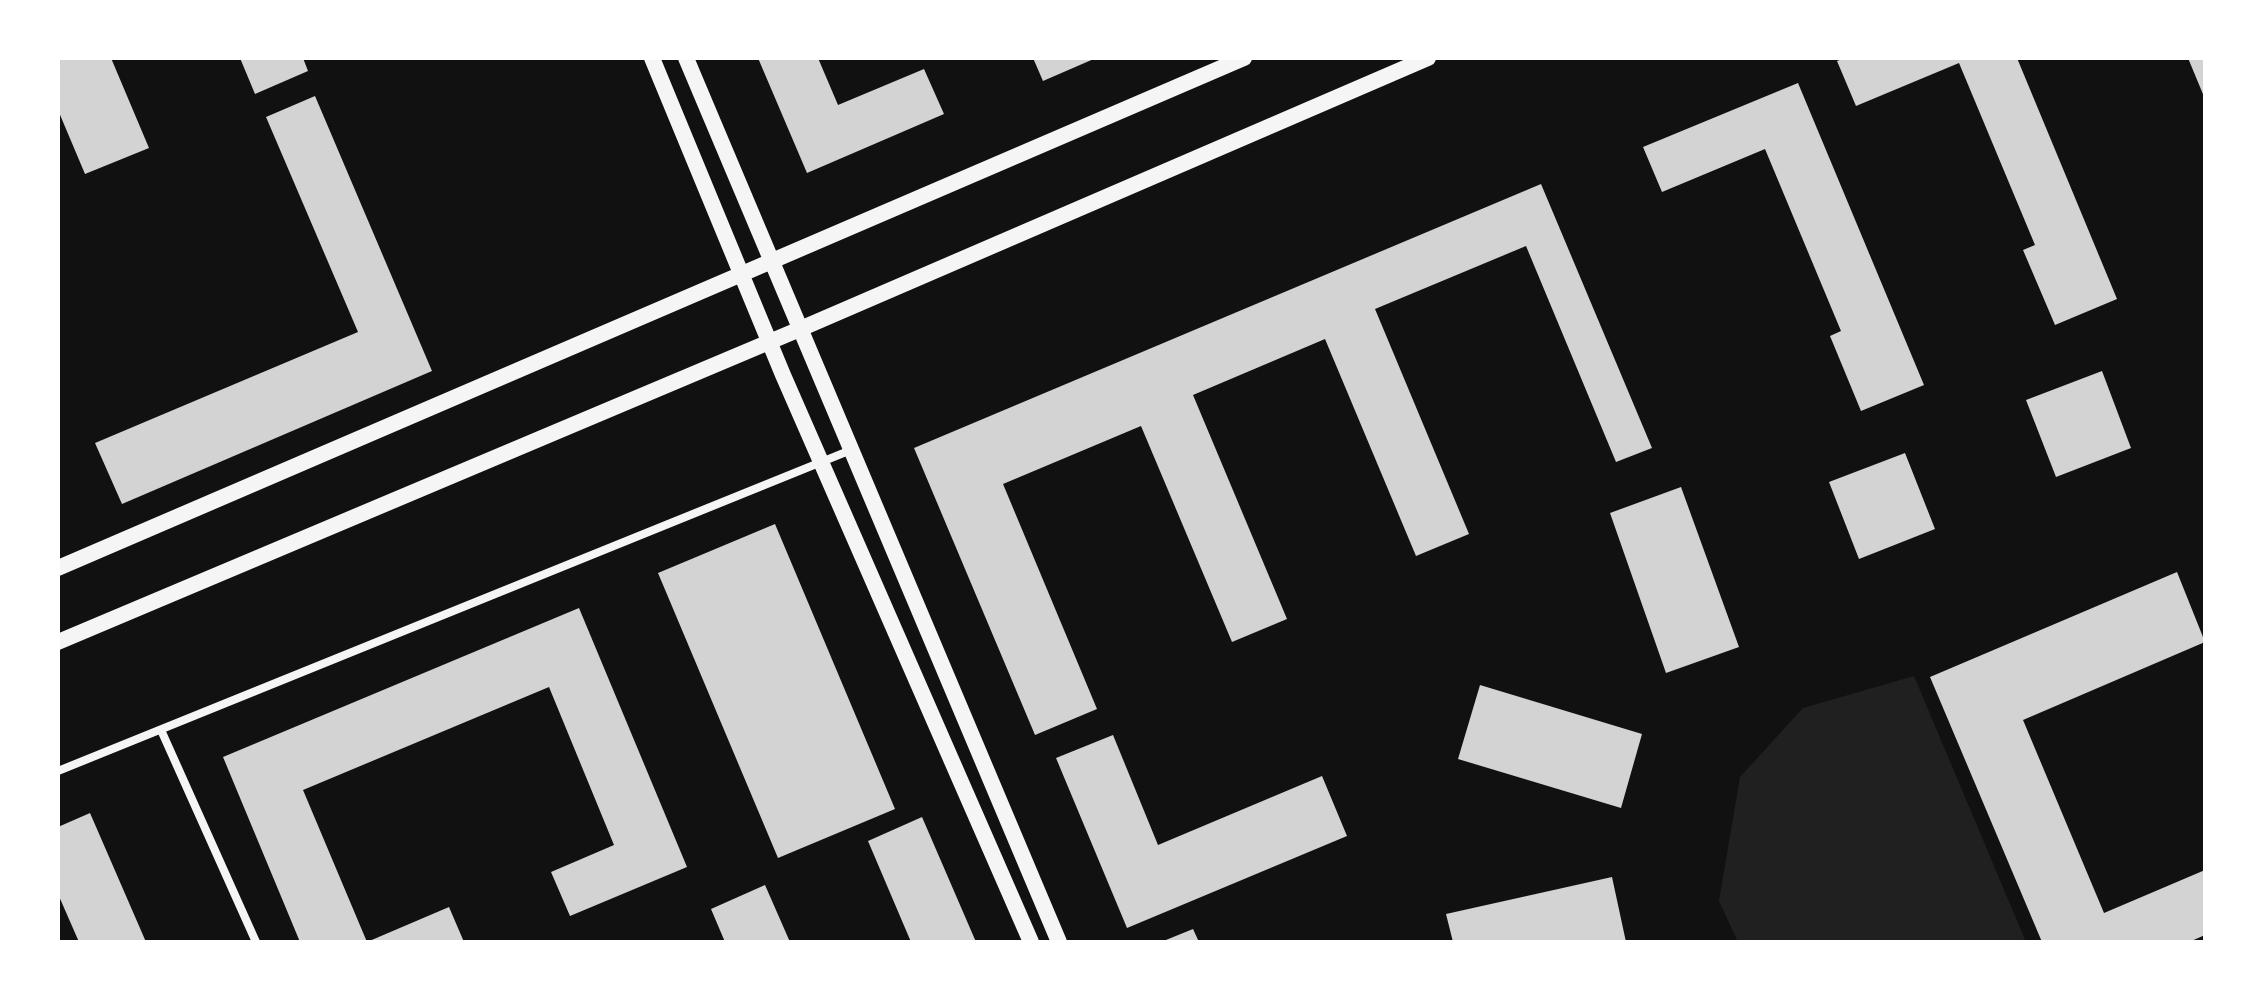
<!DOCTYPE html>
<html>
<head>
<meta charset="utf-8">
<style>
  body { margin:0 }
  #map { position:relative; width:2263px; height:1000px; overflow:hidden; background:#111; font-family:"Alegreya Sans",sans-serif }
  canvas { display:block }
  .frame { position:absolute; inset:0; border:60px solid #fff; pointer-events:none }
</style>
</head>
<body>
<div id="map">
<canvas width="2263" height="1000"></canvas>
<div class="frame"></div>
</div>
<script>
const g = document.querySelector('canvas').getContext('2d');
g.lineJoin = 'round';
function paint(path, color) { g.fillStyle = color; g.fill(path, 'evenodd'); }
function stroke(path, color, width, dash) { g.strokeStyle = color; g.lineWidth = width; g.lineCap = dash ? 'butt' : 'round'; g.setLineDash(dash || []); g.stroke(path); }
paint(new Path2D(`
  M 1914,676 L 2026,942 L 1738,942 L 1719,901 L 1740,777 L 1803,708 Z`), '#202020');
paint(new Path2D(`
  M 58,58 L 111,58 L 149,148 L 85,174 L 58,110 Z
  M 240,58 L 303,58 L 308,71 L 255,94 Z
  M 758,58 L 818,58 L 838,105 L 924,69 L 944,114 L 807,173 Z
  M 1033,58 L 1096,58 L 1043,81 Z
  M 1845,58 L 2017,58 L 2117,299 L 2055,325 L 2023,250 L 2035,245 L 1959,63 L 1856,106 L 1837,61 Z
  M 2188,58 L 2205,58 L 2205,99 Z
  M 1798,83 L 1924,385 L 1861,411 L 1830,336 L 1841,331 L 1765,149 L 1662,192 L 1643,147 Z
  M 315,96 L 432,371 L 122,504 L 95,443 L 358,332 L 266,117 Z
  M 1541,184 L 1652,448 L 1616,462 L 1526,246 L 1375,309 L 1469,534 L 1416,556 L 1325,339 L 1193,395 L 1287,619 L 1232,642 L 1141,426 L 1003,484 L 1097,709 L 1035,735 L 914,448 Z
  M 2102,371 L 2131,448 L 2056,477 L 2026,400 Z
  M 1905,453 L 1935,529 L 1859,559 L 1829,482 Z
  M 1681,487 L 1739,647 L 1666,673 L 1610,513 Z
  M 775,524 L 895,809 L 778,858 L 658,573 Z
  M 2177,572 L 2205,642 L 2023,720 L 2104,913 L 2205,870 L 2205,935 L 2189,942 L 2042,942 L 1930,677 Z
  M 579,608 L 687,867 L 570,916 L 551,872 L 614,845 L 549,687 L 303,790 L 367,942 L 449,907 L 464,942 L 300,942 L 223,757 Z
  M 1480,685 L 1642,734 L 1621,808 L 1458,759 Z
  M 1113,735 L 1158,845 L 1322,776 L 1347,836 L 1127,928 L 1056,758 Z
  M 90,813 L 146,942 L 79,942 L 58,894 L 58,827 Z
  M 922,817 L 976,942 L 911,942 L 868,841 Z
  M 1612,877 L 1626,942 L 1453,942 L 1446,914 Z
  M 765,885 L 790,942 L 725,942 L 711,909 Z
  M 1193,929 L 1199,942 L 1161,942 Z`), '#d3d3d3');
stroke(new Path2D(`
  M 161,730 L 256,942
  M 58,771 L 851,450`), '#f5f5f5', 8);
stroke(new Path2D(`
  M 652,58 L 783,375 L 1031,942
  M 686,58 L 1059,942
  M 58,568 L 1244,58
  M 58,642 L 800,329 L 1428,58`), '#f5f5f5', 16);
</script>
</body>
</html>
